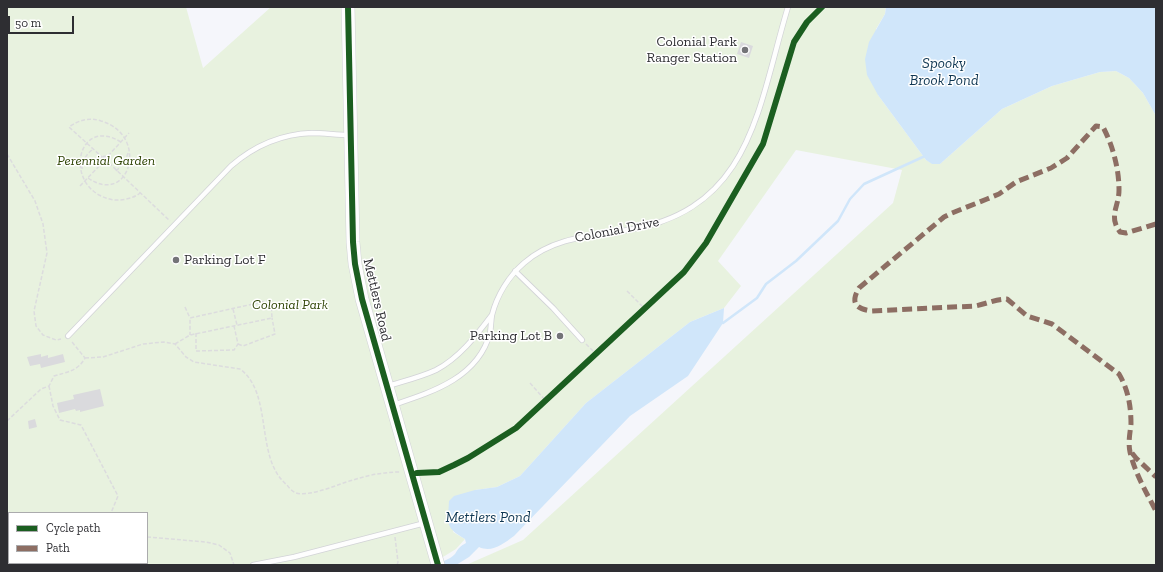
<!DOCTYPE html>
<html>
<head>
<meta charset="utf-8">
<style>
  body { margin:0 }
  #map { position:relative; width:1163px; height:572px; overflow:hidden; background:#f5f6fb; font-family:"Zilla Slab",serif }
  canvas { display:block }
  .frame { position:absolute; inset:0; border:8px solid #2e2e32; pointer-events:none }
  .legend { position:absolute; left:8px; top:512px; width:140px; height:52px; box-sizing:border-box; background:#fff; border:1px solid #ababad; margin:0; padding:5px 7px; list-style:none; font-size:12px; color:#2e2e32 }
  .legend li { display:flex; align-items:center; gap:8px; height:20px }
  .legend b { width:20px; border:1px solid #ababad }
  .scale { position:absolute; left:8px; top:16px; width:66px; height:18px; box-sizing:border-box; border:2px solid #2e2e32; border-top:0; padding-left:5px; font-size:12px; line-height:14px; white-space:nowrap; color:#2e2e32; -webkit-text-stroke:3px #fff; paint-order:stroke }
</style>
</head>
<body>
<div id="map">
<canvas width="1163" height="572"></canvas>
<div class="frame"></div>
<ul class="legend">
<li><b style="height:5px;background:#1b5e20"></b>Cycle path</li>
<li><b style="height:5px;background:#8d6e63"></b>Path</li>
</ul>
<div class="scale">50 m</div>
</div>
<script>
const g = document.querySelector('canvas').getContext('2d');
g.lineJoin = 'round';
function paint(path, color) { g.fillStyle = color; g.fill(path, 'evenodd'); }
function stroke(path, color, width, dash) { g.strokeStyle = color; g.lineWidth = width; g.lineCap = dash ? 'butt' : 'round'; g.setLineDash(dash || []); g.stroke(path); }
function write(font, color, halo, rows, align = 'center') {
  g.font = font + ' "Zilla Slab",serif'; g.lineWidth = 3; g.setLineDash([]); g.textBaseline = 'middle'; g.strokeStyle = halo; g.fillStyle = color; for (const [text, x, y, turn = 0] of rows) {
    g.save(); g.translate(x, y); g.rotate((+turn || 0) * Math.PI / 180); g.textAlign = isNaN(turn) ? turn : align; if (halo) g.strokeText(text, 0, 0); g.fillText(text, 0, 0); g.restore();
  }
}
paint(new Path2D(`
  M 7,7 L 186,7 L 203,68 L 271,7 L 886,7 L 885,14 L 876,29 L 878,95 L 926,160 L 933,164 L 940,164 L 1002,109 L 1052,86 L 1100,72 L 1116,71 L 1129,78 L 1143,93 L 1156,116 L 1156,565 L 466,565 L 523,540 L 893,203 L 902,170 L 796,150 L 718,261 L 741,286 L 724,308 L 690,322 L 586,403 L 520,476 L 497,487 L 475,490 L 453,532 L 465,539 L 456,549 L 430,565 L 7,565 ZM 9,513 L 147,513 L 147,563 L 9,563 Z`), '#e8f2df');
paint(new Path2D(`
  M 886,7 L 1156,7 L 1156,116 L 1143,93 L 1129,78 L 1116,71 L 1100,72 L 1052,86 L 1002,109 L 940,164 L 932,164 L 926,160 L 878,95 L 867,75 L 865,59 L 869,42 L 885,14 Z
  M 724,308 L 723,323 L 688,376 L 630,416 L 514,536 C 503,544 492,553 479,547 L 469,557 L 456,565 L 432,565 C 438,563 450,560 455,554 C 458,549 460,546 466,543 L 465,539 C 444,527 448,523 449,501 L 454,496 L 475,490 L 497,487 L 520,476 L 586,403 L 690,322 Z`), '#d0e6fa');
stroke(new Path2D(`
  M 723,323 L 757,298 L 766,284 L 796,261 L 838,221 L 850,199 L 864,184 L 925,156`), '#d0e6fa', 2.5);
paint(new Path2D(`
  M 741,42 L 753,46 L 749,58 L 737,54 Z
  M100.5 160a4.5 4.5 0 1 1 9 0a4.5 4.5 0 1 1-9 0Z
  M 41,354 L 41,357 L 48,355 L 48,358 L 63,354 L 65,362 L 41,368 L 40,364 L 30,366 L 27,357 Z
  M 100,389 L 104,406 L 80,412 L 80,410 L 76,411 L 75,409 L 59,413 L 57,403 L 74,399 L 73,395 Z
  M 35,419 L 37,427 L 29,429 L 28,421 Z`), '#dadadd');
const lane = new Path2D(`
  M 515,271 L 553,308 L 582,340
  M 68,336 L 231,166 C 254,146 281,134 312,133 C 324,133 337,135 349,135
  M 388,386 C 404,381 421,377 436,370 C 459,358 476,336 491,316
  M 393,405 C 432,392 478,378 490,333 C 491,327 491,321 492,315 C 497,295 509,276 524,263 C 553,237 591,236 628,230 C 752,210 758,106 788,7
  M 253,565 L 294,557 L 425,523`);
const secondary = new Path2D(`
  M 348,7 L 353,242 L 355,264 L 362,299 L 438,565`);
stroke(lane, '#d2d3d7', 6);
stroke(secondary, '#d2d3d7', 14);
stroke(new Path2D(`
  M 121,142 C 80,117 65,176 99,195 C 105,198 111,200 117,200 C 125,200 134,198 140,193
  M 7,154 L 35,201 L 43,224 L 47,253 L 34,311 L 36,326 L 43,335 L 56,340 L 61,339
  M 108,156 L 129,133
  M 109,163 L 170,221
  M 82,169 C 82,160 87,154 93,149
  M 116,171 L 124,163 L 129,151
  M 88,178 C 130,207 150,135 101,121 C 89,117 79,120 69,127 L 102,157
  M 80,186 L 102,163
  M 627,291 L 645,309
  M 185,307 L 190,318
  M 233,309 L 237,325
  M 196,333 L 196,351 L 234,350 L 238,344 L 234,326
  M 175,344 L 190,335 L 272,318 L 271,300 L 190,318 L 190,335
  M 238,344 L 243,346 L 275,334 L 272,318
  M 586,344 L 596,354
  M 85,358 L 103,357 L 143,344 L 164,342 L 175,344 L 186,357 L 194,362 L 240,369 C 274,394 254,458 287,485 C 289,488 293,492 296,493 C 311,497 338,484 353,480 C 369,475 384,472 401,472
  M 530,383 L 546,401
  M 49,386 L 53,406 L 60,420 L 81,425 L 118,496 L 111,513
  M 7,421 L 41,389 L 49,386 L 54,376 C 67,372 78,371 85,358 L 72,342
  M 423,473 L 439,472 L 454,465 L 468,458 L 516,428 L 684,272 L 706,243 L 763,144 L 794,42 L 807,22 L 822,7
  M 147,537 L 206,542 L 219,545 L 230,553 L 234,565
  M 395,537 L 398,562 L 397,565
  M 85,563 L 87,565
  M 40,565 L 48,563`), '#dcdcde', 1.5, [4, 2]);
stroke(lane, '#fefefe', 4.5);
stroke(secondary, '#fefefe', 13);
stroke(new Path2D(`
  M 1156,224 L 1126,233 L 1120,232 C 1108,216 1119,207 1119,190 C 1119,169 1113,146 1103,127 L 1096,126 L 1067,158 L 1051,168 L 1016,182 L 999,194 L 987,199 L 952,213 L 944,217 L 859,288 C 850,303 856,309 872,311 L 975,306 C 986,304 996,299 1007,299 L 1027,316 L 1052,324 L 1119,374 C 1128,389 1131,406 1131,424 C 1130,433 1128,442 1130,452 C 1135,473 1146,492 1156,511
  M 1132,453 L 1136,458 L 1156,477`), '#8d6e63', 5, [10, 5]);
stroke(new Path2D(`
  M 348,7 L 353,242 L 355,264 L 362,299 L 438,565
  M 417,473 L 439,472 L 454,465 L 468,458 L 516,428 L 684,272 L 706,243 L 763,144 L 794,42 L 807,22 L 822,7`), '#1b5e20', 6);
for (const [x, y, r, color] of [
  [745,50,4,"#747478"],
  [176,260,4,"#747478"],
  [560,336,4,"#747478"]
]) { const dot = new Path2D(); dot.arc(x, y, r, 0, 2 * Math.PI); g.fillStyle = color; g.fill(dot); stroke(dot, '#fff', 1.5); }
write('14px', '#2e2e32', '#fff', [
  ["Colonial Park",737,42],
  ["Ranger Station",737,58],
  ["Parking Lot F",184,260,"left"],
  ["Parking Lot B",552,336]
], 'right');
write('italic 14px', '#2f4404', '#fff', [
  ["Perennial Garden",106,161],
  ["Colonial Park",290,305]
]);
write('14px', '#2e2e32', '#fff', [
  ["Colonial Drive",617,230,-11],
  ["Mettlers Road",377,300,77]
]);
write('italic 15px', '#0f3753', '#fff', [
  ["Spooky",944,64],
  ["Brook Pond",944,81],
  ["Mettlers Pond",488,518]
]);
</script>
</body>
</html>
